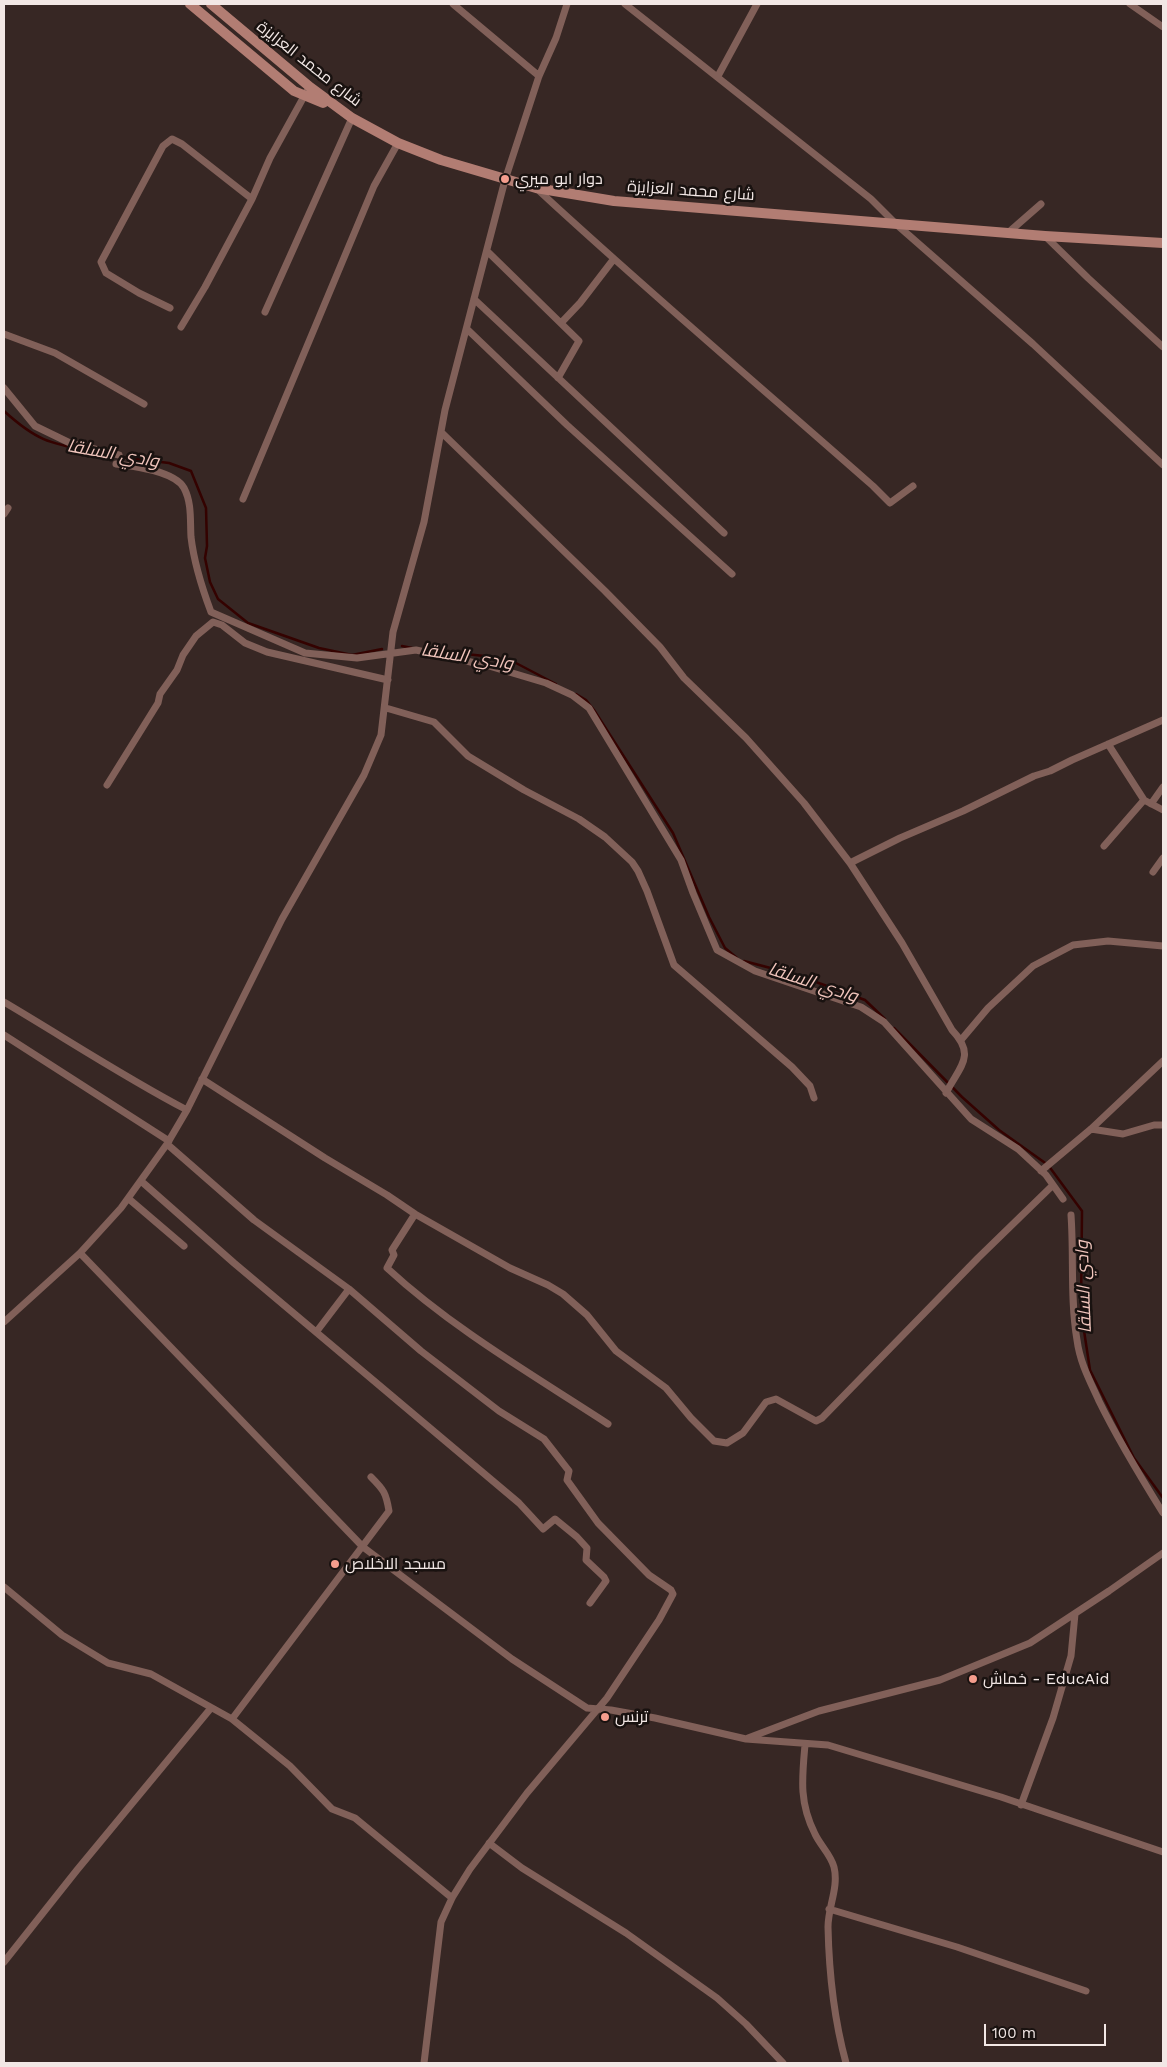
<!DOCTYPE html>
<html>
<head>
<meta charset="utf-8">
<style>
  body { margin:0 }
  #map { position:relative; width:1167px; height:2067px; overflow:hidden; background:#372724; font-family:"Work Sans",sans-serif }
  canvas { display:block }
  .frame { position:absolute; inset:0; border:5px solid #f2e7e5; pointer-events:none }
  .scale { position:absolute; left:984px; top:2024px; width:122px; height:22px; box-sizing:border-box; border:2px solid #f2e7e5; border-top:0; padding-left:6px; font-size:15px; line-height:18px; white-space:nowrap; color:#f2e7e5; -webkit-text-stroke:4px #191210; paint-order:stroke }
</style>
</head>
<body>
<div id="map">
<canvas width="1167" height="2067"></canvas>
<div class="frame"></div>
<div class="scale">100 m</div>
</div>
<script>
const g = document.querySelector('canvas').getContext('2d');
g.lineJoin = 'round';
function stroke(path, color, width, dash) { g.strokeStyle = color; g.lineWidth = width; g.lineCap = dash ? 'butt' : 'round'; g.setLineDash(dash || []); g.stroke(path); }
function write(font, color, halo, rows, align = 'center') {
  g.font = font + ' "Work Sans",Cairo,sans-serif'; g.lineWidth = 5; g.setLineDash([]); g.textBaseline = 'middle'; g.strokeStyle = halo; g.fillStyle = color; for (const [text, x, y, turn = 0] of rows) {
    g.save(); g.translate(x, y); g.rotate((+turn || 0) * Math.PI / 180); g.textAlign = isNaN(turn) ? turn : align; if (halo) g.strokeText(text, 0, 0); g.fillText(text, 0, 0); g.restore();
  }
}
stroke(new Path2D(`
  M 4,411 C 37,441 49,443 93,452
  M 120,457 L 169,463 L 191,471 L 206,508 L 207,546 L 205,558 L 210,582 L 218,599 L 248,623 L 319,648 L 352,655 L 382,649
  M 402,646 L 412,648
  M 430,650 L 493,657 L 514,662 L 556,684
  M 576,694 L 586,700 L 594,710 L 673,833 L 709,917 L 725,948 L 737,958
  M 744,961 L 797,975 L 865,1000 L 885,1019
  M 894,1028 L 962,1097 L 999,1130 L 1048,1165 L 1082,1211 L 1081,1311 L 1090,1370 L 1134,1458 L 1163,1498`), '#340200', 2.5);
stroke(new Path2D(`
  M 453,4 L 539,76
  M 625,4 L 871,199 L 896,224 L 1033,344 L 1163,465
  M 1130,4 L 1163,27
  M 718,76 L 757,4
  M 536,188 C 646,290 761,387 873,486 L 890,503 L 913,486
  M 1009,232 L 1041,204
  M 1045,236 L 1088,278 L 1163,347
  M 487,251 L 579,341 L 558,378
  M 474,299 L 724,533
  M 170,308 L 139,293 L 106,273 L 101,262 L 163,146 L 172,139 L 182,144 L 252,199
  M 265,312 L 352,118
  M 561,323 L 580,303 L 613,260
  M 181,327 L 205,287 L 252,199 L 270,158 L 307,91
  M 468,330 L 567,425 L 732,574
  M 4,334 L 55,353 L 144,404
  M 4,388 L 35,426 L 70,443 L 119,455
  M 441,432 L 605,591 L 660,647 L 684,678 L 746,738 L 804,803 L 850,863 L 902,943 L 952,1030 C 977,1056 959,1067 946,1093
  M 116,464 C 133,466 175,471 184,488 C 192,503 190,521 191,537 C 194,563 202,588 211,612 L 305,653 L 357,658 L 416,650 L 489,666 L 546,683 L 572,695 L 589,708 L 681,860 L 693,893 L 717,950 L 755,971 L 861,1007 L 884,1022 L 971,1119 L 1018,1149 L 1046,1175 L 1063,1199
  M 243,499 L 374,186 L 398,143
  M 4,514 L 8,508
  M 386,708 L 434,722 L 468,756 L 524,790 L 579,819 L 605,837 L 632,862 L 638,871 L 647,891 L 674,965 L 792,1067 L 810,1086 L 814,1098
  M 1108,744 L 1144,800 L 1163,810
  M 107,785 L 158,703 L 160,694 L 177,670 L 183,655 L 196,636 L 213,622 L 222,625 L 245,643 L 267,652 L 388,680
  M 1151,804 L 1163,787
  M 1104,846 L 1144,800
  M 850,863 L 900,838 L 963,811 L 1034,776 L 1050,771 L 1072,760 L 1163,720
  M 1153,872 L 1163,858
  M 4,1002 C 65,1038 124,1077 187,1110
  M 4,1035 L 169,1141
  M 961,1040 L 988,1008 L 1033,966 L 1073,945 L 1108,941 L 1163,946
  M 202,1079 L 325,1158 L 387,1195 L 415,1214 L 510,1268 L 548,1285 L 563,1294 L 587,1315 L 616,1351 L 666,1388 L 691,1418 L 714,1441 L 727,1443 L 743,1433 L 766,1402 L 776,1399 L 816,1421 L 822,1418 L 978,1258 L 1052,1186
  M 1091,1129 L 1123,1134 L 1154,1125 L 1163,1125
  M 167,1144 L 254,1220 L 349,1289 L 421,1351 L 499,1411 L 544,1439 L 569,1471 L 567,1480 L 598,1523 L 649,1575 L 671,1590 L 673,1594 L 659,1620 L 607,1698 L 527,1793 L 470,1869 L 452,1898 L 441,1922 L 424,2063
  M 1041,1171 L 1091,1129 L 1163,1061
  M 141,1181 L 234,1263 L 519,1503 L 543,1529 L 555,1519 L 577,1537 L 587,1548 L 586,1560 L 604,1577 L 606,1581 L 590,1603
  M 129,1199 L 184,1246
  M 415,1214 L 392,1250 L 394,1255 L 387,1268 C 453,1329 533,1375 608,1424
  M 1071,1215 C 1074,1257 1070,1299 1077,1340 C 1080,1363 1090,1381 1099,1401 C 1118,1440 1140,1476 1163,1513
  M 80,1253 L 363,1547 L 512,1659 L 587,1708 L 611,1710 L 655,1718 L 746,1739 L 828,1745 L 1001,1797 L 1163,1852
  M 4,1322 L 80,1253 L 121,1208 L 167,1144 L 187,1110 L 282,919 L 364,775 L 381,735 L 393,632 L 424,522 L 445,410 L 505,180 L 539,76 L 556,38 L 567,4
  M 317,1331 L 349,1289
  M 4,1587 L 62,1635 L 108,1663 L 151,1674 L 232,1719 L 290,1766 L 332,1809 L 355,1818 L 452,1898
  M 232,1719 L 389,1511 C 386,1493 384,1490 371,1477
  M 748,1738 L 819,1711 L 940,1680 L 1030,1643 L 1109,1591 L 1163,1553
  M 805,1745 C 802,1778 799,1803 815,1834 C 820,1845 831,1855 834,1867 C 839,1887 828,1907 828,1927 C 829,1973 834,2019 846,2063
  M 1021,1805 L 1053,1718 L 1071,1656 L 1075,1614
  M 489,1843 L 522,1868 L 626,1933 L 717,1998 L 746,2024 L 783,2063
  M 829,1909 L 957,1947 L 1086,1991
  M 4,1962 L 77,1870 L 211,1708`), '#816059', 7);
stroke(new Path2D(`
  M 190,4 L 294,91 L 323,103
  M 211,4 L 310,87 L 352,118 L 398,143 L 441,160 L 536,188 L 614,201 L 1045,236 L 1163,243`), '#b27d73', 10);
for (const [x, y, r, color] of [
  [505,179,5,"#f49d8d"],
  [335,1564,5,"#f49d8d"],
  [973,1679,5,"#f49d8d"],
  [605,1717,5,"#f49d8d"]
]) { const dot = new Path2D(); dot.arc(x, y, r, 0, 2 * Math.PI); g.fillStyle = color; g.fill(dot); stroke(dot, '#191210', 2); }
write('16px', '#f2e7e5', '#191210', [
  ["شارع محمد العزايزة",309,64,38],
  ["شارع محمد العزايزة",691,191,4]
]);
write('16px', '#f2e7e5', '#191210', [
  ["دوار ابو ميري",515,179],
  ["مسجد الاخلاص",345,1564],
  ["خماش - EducAid",983,1679],
  ["ترنس",615,1717]
], 'left');
write('italic 18px', '#f1c5bc', '#191210', [
  ["وادي السلقا",113,454,10],
  ["وادي السلقا",467,657,9],
  ["وادي السلقا",813,983,18],
  ["وادي السلقا",1084,1287,-92]
]);
</script>
</body>
</html>
